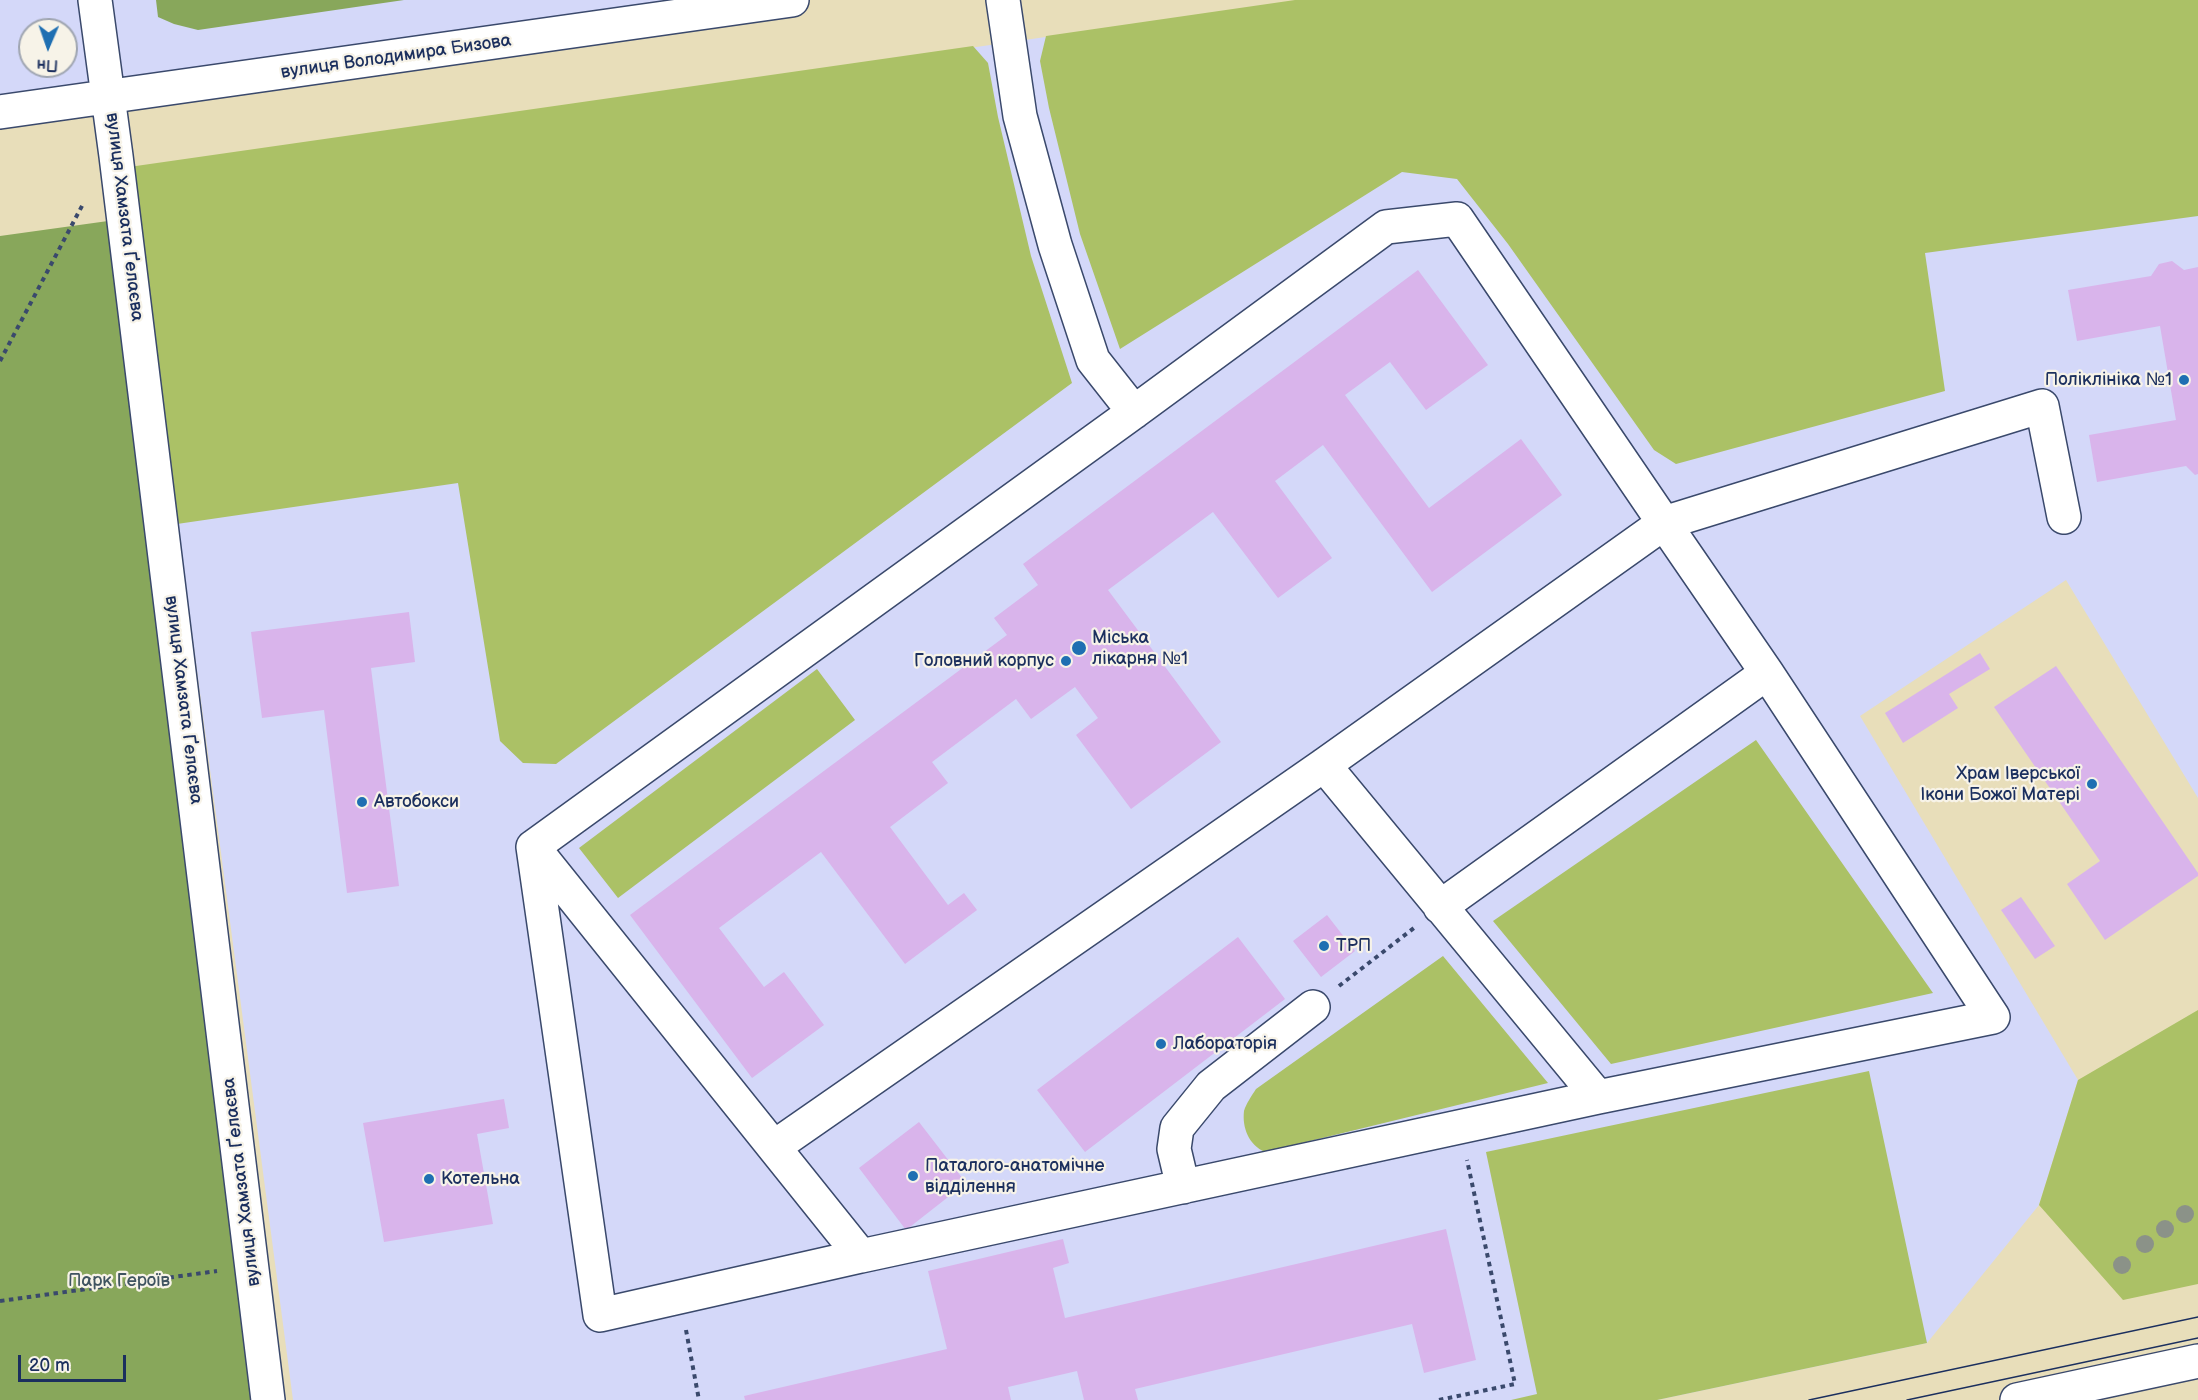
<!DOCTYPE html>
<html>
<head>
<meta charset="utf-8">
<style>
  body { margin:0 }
  #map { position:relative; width:2198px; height:1400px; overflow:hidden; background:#e8deba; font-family:"Balsamiq Sans",sans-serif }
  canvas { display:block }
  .north { position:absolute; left:18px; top:18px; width:60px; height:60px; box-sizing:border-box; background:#f7f3e8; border:2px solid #9fa5b1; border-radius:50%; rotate:182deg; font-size:16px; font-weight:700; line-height:24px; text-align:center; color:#1b2f5e }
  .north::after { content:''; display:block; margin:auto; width:21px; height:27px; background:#1f6fb2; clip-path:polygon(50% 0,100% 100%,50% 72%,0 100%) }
  .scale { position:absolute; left:18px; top:1355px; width:108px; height:27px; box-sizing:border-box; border:3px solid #1b2f5e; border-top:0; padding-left:8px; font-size:18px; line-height:21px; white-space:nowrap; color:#1b2f5e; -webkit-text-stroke:4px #f7f3e8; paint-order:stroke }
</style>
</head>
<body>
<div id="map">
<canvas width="2198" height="1400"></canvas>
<div class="north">Пн</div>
<div class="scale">20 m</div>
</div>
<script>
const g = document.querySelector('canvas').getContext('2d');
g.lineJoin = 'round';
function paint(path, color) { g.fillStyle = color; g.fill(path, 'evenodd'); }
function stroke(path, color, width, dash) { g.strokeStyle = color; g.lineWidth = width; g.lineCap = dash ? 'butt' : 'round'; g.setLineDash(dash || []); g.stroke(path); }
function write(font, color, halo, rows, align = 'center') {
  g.font = font + ' "Balsamiq Sans",sans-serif'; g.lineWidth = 4.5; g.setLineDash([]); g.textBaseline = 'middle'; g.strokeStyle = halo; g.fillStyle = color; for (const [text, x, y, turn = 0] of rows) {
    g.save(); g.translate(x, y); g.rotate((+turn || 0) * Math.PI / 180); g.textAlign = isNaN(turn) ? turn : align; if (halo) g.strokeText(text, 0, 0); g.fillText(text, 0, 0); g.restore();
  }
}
paint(new Path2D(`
  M 0,0 L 792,0 L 0,112 ZM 30,30 L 66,30 L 66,66 L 30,66 Z
  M 1302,0 L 2198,0 L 2198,798 L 2066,580 L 1860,716 L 2078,1080 L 2039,1205 L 1927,1343 L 1657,1400 L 293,1400 L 131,169 Z`), '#d4d8f9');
paint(new Path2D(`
  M 1295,0 L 2198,0 L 2198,216 L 1925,253 L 1945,391 L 1676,464 L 1654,450 L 1508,244 L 1457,179 L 1402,172 L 1120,349 L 1080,234 L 1049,108 L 1040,61 L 1046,36 Z
  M 973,46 L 988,63 L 998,117 L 1031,256 L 1072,383 L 556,764 L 523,763 L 500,741 L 458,483 L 177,524 L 129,167 Z
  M 817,669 L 855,720 L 618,898 L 579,848 Z
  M 1756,740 L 1933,993 L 1611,1064 L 1493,921 Z
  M 1443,956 L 1548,1083 L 1265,1152 C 1249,1145 1242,1128 1244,1111 C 1246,1104 1252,1095 1256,1089 Z
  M 2198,1010 L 2198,1284 L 2123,1300 L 2039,1205 L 2078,1080 Z
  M 1869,1071 L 1927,1343 L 1657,1400 L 1511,1400 L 1537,1394 L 1486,1152 Z`), '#abc166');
paint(new Path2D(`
  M 156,0 L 404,0 L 198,30 L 174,24 L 158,17 Z
  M 108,221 L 252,1400 L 0,1400 L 0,236 Z`), '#88a75b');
paint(new Path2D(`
  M 2172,261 L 2184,270 L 2198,267 L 2198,474 L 2195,475 L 2186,466 L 2097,482 L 2089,435 L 2176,420 L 2160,326 L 2077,341 L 2068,290 L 2151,276 L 2159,264 Z
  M 1418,270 L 1488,365 L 1426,410 L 1390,362 L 1345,395 L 1429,508 L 1521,439 L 1562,495 L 1432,592 L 1323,445 L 1275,481 L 1332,558 L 1278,598 L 1213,512 L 1108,590 L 1221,742 L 1131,809 L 1076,735 L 1098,718 L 1075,687 L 1031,719 L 1016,699 L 932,762 L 948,783 L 890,827 L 948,905 L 964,893 L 977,910 L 905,964 L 821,852 L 719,928 L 764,987 L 784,972 L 824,1025 L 752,1078 L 630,915 L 1007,635 L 994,618 L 1038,585 L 1023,564 Z
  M 409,612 L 415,662 L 371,668 L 399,886 L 347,893 L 324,710 L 262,718 L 251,632 Z
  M 1980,653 L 1990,669 L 1949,694 L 1958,708 L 1903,743 L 1885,713 Z
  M 2056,666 L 2198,873 L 2198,876 L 2105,940 L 2067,884 L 2100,861 L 1994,707 Z
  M 2021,897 L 2055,946 L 2035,959 L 2001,910 Z
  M 1327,915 L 1355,951 L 1321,977 L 1293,941 Z
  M 1238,937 L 1285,999 L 1085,1152 L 1037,1090 Z
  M 504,1099 L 509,1128 L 477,1134 L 493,1224 L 384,1242 L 363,1123 Z
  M 919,1122 L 966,1183 L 906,1230 L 859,1168 Z
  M 1446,1229 L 1476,1360 L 1424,1373 L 1412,1324 L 1135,1389 L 1138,1400 L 1084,1400 L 1077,1371 L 1008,1387 L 1011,1400 L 745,1400 L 744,1396 L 947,1349 L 928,1271 L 1063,1239 L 1069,1263 L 1053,1268 L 1065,1318 Z`), '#d9b4eb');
const minor = new Path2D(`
  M 95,0 L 116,156 L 268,1400
  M 1003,0 L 1020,116 L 1055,245 L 1093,360 L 1134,412
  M 0,112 L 792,0
  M 1324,765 L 1598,1097
  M 533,847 L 1134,412 L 1386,227 L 1457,219 L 1664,523 L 2042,406 L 2064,517
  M 533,847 L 861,1256 L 600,1315 Z
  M 1440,907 L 1767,673
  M 774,1147 L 1324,765 L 1664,523 L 1767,673 L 1993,1017 L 1598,1097 L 861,1256
  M 1183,1187 L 1174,1149 L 1177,1128 L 1211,1086 L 1313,1007
  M 2017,1400 L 2198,1361`);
stroke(minor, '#3a496c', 36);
stroke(new Path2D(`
  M 0,361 L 83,204
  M 1339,986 L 1414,928
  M 0,1301 L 217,1271
  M 686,1330 L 699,1400
  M 1439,1400 L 1515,1384 L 1467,1160`), '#3a496c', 4, [4.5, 4.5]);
stroke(minor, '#fff', 33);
stroke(new Path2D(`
  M 1809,1400 L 2198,1317
  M 1907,1400 L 2198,1338`), '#1b2f5e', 1.5);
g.fillStyle = '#8b9288';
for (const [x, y] of [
  [2185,1214],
  [2165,1229],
  [2145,1244],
  [2122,1265]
]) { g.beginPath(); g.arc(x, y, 9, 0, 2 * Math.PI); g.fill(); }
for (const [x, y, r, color] of [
  [2184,380,6,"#1f6fb2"],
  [1079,648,8,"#1f6fb2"],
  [1066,661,6,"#1f6fb2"],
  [2092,784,6,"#1f6fb2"],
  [362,802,6,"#1f6fb2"],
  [1324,946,6,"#1f6fb2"],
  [1161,1044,6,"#1f6fb2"],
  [913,1176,6,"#1f6fb2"],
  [429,1179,6,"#1f6fb2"]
]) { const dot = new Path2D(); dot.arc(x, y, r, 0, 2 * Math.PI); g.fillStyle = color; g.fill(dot); stroke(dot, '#f7f3e8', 2); }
write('18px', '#1b2f5e', '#f7f3e8', [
  ["вулиця Володимира Бизова",396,57,-8],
  ["вулиця Хамзата Ґелаєва",124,217,83],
  ["вулиця Хамзата Ґелаєва",183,700,83],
  ["вулиця Хамзата Ґелаєва",242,1182,-97]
]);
write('18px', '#1b2f5e', '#f7f3e8', [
  ["Поліклініка №1",2172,380,"right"],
  ["Міська",1092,638],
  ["лікарня №1",1092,659],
  ["Головний корпус",1054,661,"right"],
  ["Храм Іверської",2080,774,"right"],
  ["Ікони Божої Матері",2080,795,"right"],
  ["Автобокси",374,802],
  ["ТРП",1336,946],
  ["Лабораторія",1173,1044],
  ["Паталого-анатомічне",925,1166],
  ["відділення",925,1187],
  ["Котельна",441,1179]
], 'left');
write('18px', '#3f5460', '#f7f3e8', [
  ["Парк Героїв",119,1281]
]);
</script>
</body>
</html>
